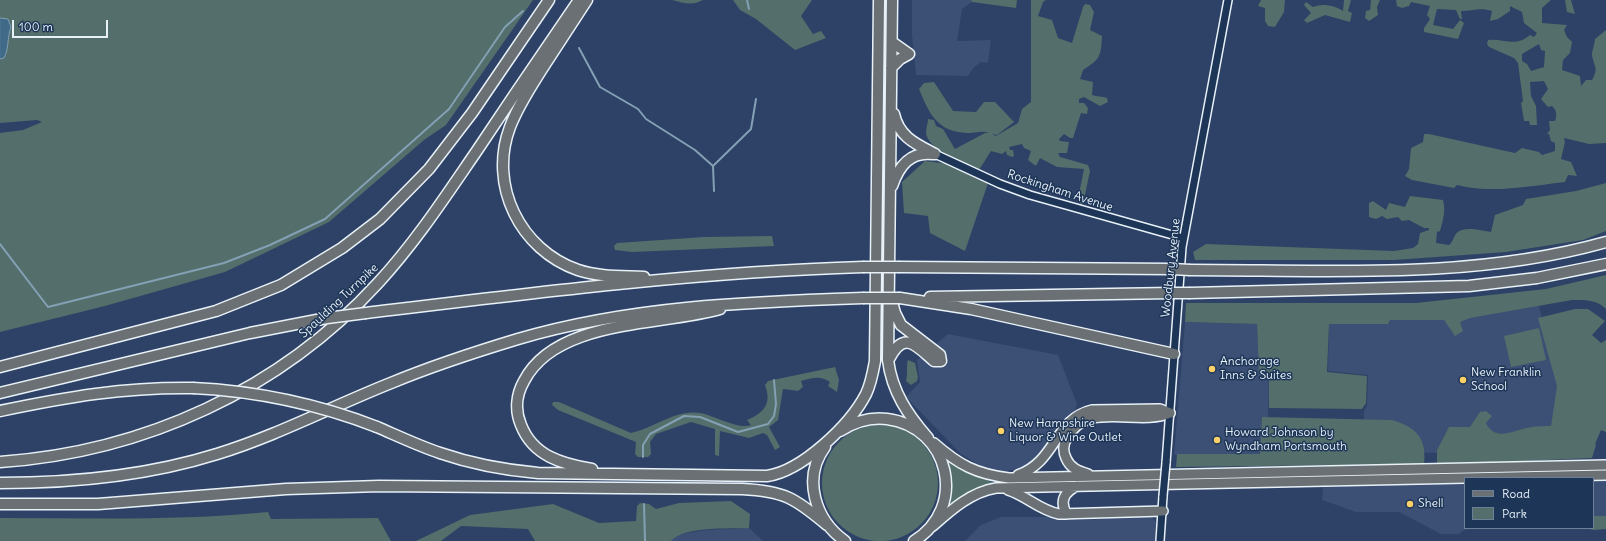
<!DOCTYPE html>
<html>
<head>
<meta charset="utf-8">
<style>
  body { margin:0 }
  #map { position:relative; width:1606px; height:541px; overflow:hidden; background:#2d4266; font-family:Delius,sans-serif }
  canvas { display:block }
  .legend { position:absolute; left:1464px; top:477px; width:130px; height:52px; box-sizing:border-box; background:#1d3557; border:1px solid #6e8097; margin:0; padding:5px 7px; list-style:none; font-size:12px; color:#e8f1f8 }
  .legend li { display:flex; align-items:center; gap:8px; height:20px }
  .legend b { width:20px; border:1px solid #6e8097 }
  .scale { position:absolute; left:12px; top:20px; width:96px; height:18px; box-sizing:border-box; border:2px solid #e8f1f8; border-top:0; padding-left:5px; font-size:12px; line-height:14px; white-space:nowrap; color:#e8f1f8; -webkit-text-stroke:3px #1d3557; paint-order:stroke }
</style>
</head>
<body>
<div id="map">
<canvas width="1606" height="541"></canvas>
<ul class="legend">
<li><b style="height:5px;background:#6a7074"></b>Road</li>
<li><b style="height:11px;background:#536e6b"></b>Park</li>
</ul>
<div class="scale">100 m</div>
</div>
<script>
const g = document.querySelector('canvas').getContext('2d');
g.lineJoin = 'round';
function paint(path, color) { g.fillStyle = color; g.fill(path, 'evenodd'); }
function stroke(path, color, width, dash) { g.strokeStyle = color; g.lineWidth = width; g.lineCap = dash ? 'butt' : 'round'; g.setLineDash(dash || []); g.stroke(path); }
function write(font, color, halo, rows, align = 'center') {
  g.font = font + ' Delius,sans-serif'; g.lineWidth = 3; g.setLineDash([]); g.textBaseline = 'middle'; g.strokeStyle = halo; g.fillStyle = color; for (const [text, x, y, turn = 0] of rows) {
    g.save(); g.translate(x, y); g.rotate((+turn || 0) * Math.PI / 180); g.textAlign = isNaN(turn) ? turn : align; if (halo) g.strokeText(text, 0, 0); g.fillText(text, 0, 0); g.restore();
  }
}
paint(new Path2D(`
  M 912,0 L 971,0 L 972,2 L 962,9 L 957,41 L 991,40 L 988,63 L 981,62 L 973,68 L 968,76 L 916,75 L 912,35 Z
  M 1537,298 L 1559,384 L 1555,454 L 1363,452 L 1364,411 L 1367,406 L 1368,375 L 1328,371 L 1329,321 Z
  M 1185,322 L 1257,324 L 1259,374 L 1269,375 L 1268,417 L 1262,417 L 1261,454 L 1174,455 Z
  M 948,334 L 1058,355 L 1077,404 L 1075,411 L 1030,468 L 1005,471 L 983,467 L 961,454 L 906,397 L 920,382 L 917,360 Z
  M 1606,478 L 1606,516 L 1593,516 L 1593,479 Z
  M 1465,483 L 1465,528 L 1473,528 L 1464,530 L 1459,534 L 1441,534 L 1399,512 L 1356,512 L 1322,500 L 1323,487 Z
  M 1001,517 L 1052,517 L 1077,520 L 1151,517 L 1156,522 L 1155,541 L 965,541 L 981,525 Z
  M 749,528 L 763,541 L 671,541 L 674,537 L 686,533 L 707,530 Z`), '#3c4f74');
paint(new Path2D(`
  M 0,0 L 533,0 L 446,125 L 424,140 L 329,222 L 225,272 L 105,306 L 0,332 L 0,133 L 23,130 L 42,122 L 37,120 L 0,123 L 0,59 L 4,58 C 9,49 7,38 11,27 L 8,19 L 0,18 Z
  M 672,0 L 703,0 C 692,6 684,3 672,0 Z
  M 733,0 L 812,0 L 801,16 L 813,34 L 821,31 L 826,38 L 795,50 L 756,19 L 740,10 Z
  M 971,0 L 1017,0 L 1016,8 L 972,2 Z
  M 1031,0 L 1046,0 L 1043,2 L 1038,16 L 1052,20 L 1058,38 L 1072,43 L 1083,7 L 1085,4 L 1090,5 L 1094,12 L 1090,30 L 1102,36 C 1101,57 1100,59 1083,70 L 1080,79 L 1093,82 L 1092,95 C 1097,97 1102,96 1107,98 L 1108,102 L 1100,106 L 1084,97 L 1079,99 L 1079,103 L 1084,103 L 1088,108 L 1087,114 L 1081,113 L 1073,138 L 1070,138 L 1064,134 L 1059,139 L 1060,141 L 1069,142 L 1067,153 L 1058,153 L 1060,157 L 1088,165 L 1090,171 L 1083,204 L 1081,205 L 1078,199 L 1084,169 L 1057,167 L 1040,158 L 1036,166 L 1028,160 L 1031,151 L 1024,148 L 1022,144 L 1009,147 L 1010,150 L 1013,150 L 1014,156 L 1012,157 L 1007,155 L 1006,151 L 1002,154 L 991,151 L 979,170 C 965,163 926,149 926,132 C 926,128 928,123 928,119 L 934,120 L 936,126 L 943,129 L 955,149 L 985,133 L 989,133 C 982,130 975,133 967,133 C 938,132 929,114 919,89 L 924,83 L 934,82 L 953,111 L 976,112 L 984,102 L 995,102 L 1014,122 L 997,135 L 992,134 L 996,136 L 1018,123 L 1022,109 L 1031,102 Z
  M 1261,0 L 1285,0 L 1284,12 L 1275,27 L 1268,26 L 1265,21 L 1265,8 L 1258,6 Z
  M 1344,0 L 1351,0 L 1348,11 L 1352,13 L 1350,22 L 1325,15 L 1307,23 L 1304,20 L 1311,13 L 1304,5 L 1306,2 L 1313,7 C 1322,3 1335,5 1343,11 Z
  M 1371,0 L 1380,0 L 1377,7 L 1378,15 L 1369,21 L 1365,18 L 1366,11 L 1370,10 Z
  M 1396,0 L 1551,0 L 1542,8 L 1542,23 L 1567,25 L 1564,30 L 1567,37 L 1572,42 L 1570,53 L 1563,60 L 1562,70 L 1580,76 L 1581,86 L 1586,80 L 1592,80 C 1599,67 1594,68 1592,55 C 1592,50 1595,43 1595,39 L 1606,30 L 1606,143 L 1589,144 L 1564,138 L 1565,142 L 1561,159 L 1571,162 L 1577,176 L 1568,175 L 1565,182 C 1529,186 1493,194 1457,185 L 1454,188 L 1412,180 L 1405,176 L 1409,169 L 1411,148 L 1423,142 L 1424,134 L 1429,134 L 1515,153 L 1522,148 L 1539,152 L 1542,155 L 1555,151 L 1555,143 L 1551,141 L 1549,134 L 1547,134 L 1550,130 L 1549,121 L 1555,121 C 1557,116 1557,110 1552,106 L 1548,107 L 1541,99 L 1548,89 L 1544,81 L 1530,82 L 1531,96 L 1536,106 L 1537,125 L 1530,125 L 1529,121 L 1524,121 L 1521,103 L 1523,101 L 1518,63 L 1514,58 L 1489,47 L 1487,44 L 1488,40 C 1503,38 1515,48 1530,35 L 1534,37 L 1537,33 L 1524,23 L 1522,12 L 1510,6 L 1510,11 L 1498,19 L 1490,21 L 1492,11 C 1481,7 1472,11 1461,11 L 1462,19 L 1460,19 L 1456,10 L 1437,9 L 1433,25 L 1453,29 L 1460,20 L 1464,23 L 1458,39 L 1424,32 L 1424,28 L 1430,19 L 1427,15 L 1430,6 L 1411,2 L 1409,6 L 1402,8 L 1397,6 ZM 1539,44 L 1541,50 L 1545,51 L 1544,67 L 1531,71 L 1527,64 L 1522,61 L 1522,54 Z
  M 1565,0 L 1571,0 L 1575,14 L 1567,12 Z
  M 925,161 L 949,164 L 988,183 L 965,251 L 930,233 L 928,216 L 904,213 L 902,182 Z
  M 1606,183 L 1606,231 L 1583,240 L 1506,252 L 1394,260 L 1195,260 L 1193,252 L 1206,244 L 1394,251 L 1413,248 L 1418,244 L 1420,233 L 1429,230 L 1429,228 L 1424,228 L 1409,220 L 1402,221 L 1398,217 L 1387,219 L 1382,216 L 1376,219 L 1369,217 L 1369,203 L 1373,201 L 1386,210 L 1389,203 L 1405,207 L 1410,196 L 1443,200 C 1446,210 1443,221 1440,231 L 1437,232 L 1436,243 L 1449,245 C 1454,241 1454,234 1458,232 C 1466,226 1482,231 1491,232 L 1495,215 L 1523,205 L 1526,199 L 1576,191 Z
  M 772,236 L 774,246 L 632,252 L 615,250 L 614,246 L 617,243 L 704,237 Z
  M 1606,275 L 1606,309 C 1596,299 1585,300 1572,300 L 1470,318 L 1460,322 L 1463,331 L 1455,336 L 1444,320 L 1390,320 L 1388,324 L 1329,324 L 1327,372 L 1367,376 L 1366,403 L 1362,409 L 1269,408 L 1269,375 L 1259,375 L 1257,324 L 1185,322 L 1186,303 L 1416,303 L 1546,289 Z
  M 1575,309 L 1588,309 L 1605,321 L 1592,335 L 1601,343 L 1606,340 L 1606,432 L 1601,430 L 1595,444 L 1596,445 L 1592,458 L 1437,465 L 1437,450 L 1449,427 L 1470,427 L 1480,412 L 1486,411 L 1492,416 L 1486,423 C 1495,443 1516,429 1532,427 C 1538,426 1545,426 1551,426 L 1557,386 L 1538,318 Z
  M 1539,328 L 1546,360 L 1511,367 L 1504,336 Z
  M 908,360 L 915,363 L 918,377 L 917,381 L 911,385 L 906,381 C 908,375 906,364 908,360 Z
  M 835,367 L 839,380 L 837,392 L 828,386 L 830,382 C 820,375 812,378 801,381 L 803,387 L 798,391 L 783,389 L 778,420 L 769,427 L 780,447 L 775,450 L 767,435 L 763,433 L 749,438 L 720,431 L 719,456 L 715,455 L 715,429 L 691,422 L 656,434 L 650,442 L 651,454 L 648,457 L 638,457 L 635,454 L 636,442 L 558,410 L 552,405 L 553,402 L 559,402 L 631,433 C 654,428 676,409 700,413 C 713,415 738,430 751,425 L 747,420 C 764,413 772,404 765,385 L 768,381 Z
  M 1262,417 L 1392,420 C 1416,427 1427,438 1424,464 L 1176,467 L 1177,454 L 1260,454 Z
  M822 483a58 58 0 1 1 116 0a58 58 0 1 1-116 0Z
  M 951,461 L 970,474 L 992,482 L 992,485 L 951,504 L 950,502 L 952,482 L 949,463 Z
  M 731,501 L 750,514 L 749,528 C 730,529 684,526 671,541 L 535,541 L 528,529 L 461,526 L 441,541 L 416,541 L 470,515 L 553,504 L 599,523 L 636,521 L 637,506 L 640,503 L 649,504 L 656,509 L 679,503 Z
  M 268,512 L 271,519 L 378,518 L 391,541 L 0,541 L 0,518 C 89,518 179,521 268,512 Z
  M 1593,516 L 1606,516 L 1606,529 L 1594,530 L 1585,528 L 1593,528 Z`), '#536e6b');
const water = new Path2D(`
  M 0,18 L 8,19 L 11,27 C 7,38 9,49 4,58 L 0,59 Z`);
paint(water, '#406a87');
stroke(water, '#83a0b4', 1);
stroke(new Path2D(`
  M 747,0 L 749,9
  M 579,48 L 600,87 L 638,109 L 646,119 L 695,150 L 713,166
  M 714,191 L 713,166 L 751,129 L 756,99
  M 0,244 L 48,307 L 224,263 L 270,245 L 325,219 L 449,109 L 505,27 L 523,11
  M 643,457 L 643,445 L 650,434 L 684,416 L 700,417 L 738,432 L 768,424 L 774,416 L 776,404 L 774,380
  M 644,504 L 645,541`), '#83a0b4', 2);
const minor = new Path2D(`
  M 935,154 L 1000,184 L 1030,195 L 1183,238
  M 1166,463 L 1182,247 L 1228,0
  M 1160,541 L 1163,496`);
const major = new Path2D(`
  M 934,443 C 959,465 976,474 1009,478 L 1606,465
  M 1088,474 C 1078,471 1070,468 1066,458 C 1063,452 1063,444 1067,438 C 1086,400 1138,427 1170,413
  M 1018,475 C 1057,461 1054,419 1092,410 L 1160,409 L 1170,413
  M 1008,490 C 1027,496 1039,510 1059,514 L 1163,511
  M 1067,514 C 1059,502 1064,492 1077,486
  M 933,526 C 951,510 971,492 996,488 L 1606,475`);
const highway = new Path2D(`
  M 587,0 C 572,23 557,46 542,69 C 530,88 518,106 510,127 C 488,185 520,250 578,270 C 599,277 622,276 644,277
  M 892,0 L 888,360 C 892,392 908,415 928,438
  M 891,68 L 900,59 L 909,54 L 892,42
  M 894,114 C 899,137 916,144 935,154
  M 892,186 C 899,166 910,151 933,154
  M 900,267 L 1172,269
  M 1190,270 C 1329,270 1471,280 1606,242
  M 1190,293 L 1469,286 L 1537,278 L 1606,264
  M 930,297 L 1172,293
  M 900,298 L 971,309 L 1174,354
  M 366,313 C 531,293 696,272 863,267
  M 889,359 C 904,330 916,345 934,361 L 941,361 L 940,355 L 901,325 L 895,313 L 892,302
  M 0,367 L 216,311 L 281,285 L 342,248 L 380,219 L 429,169 L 472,113 L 549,0
  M 0,393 L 250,333 L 327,318
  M 0,411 C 67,397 124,387 193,388
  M 377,427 C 398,436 419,446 440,453 C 472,464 504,470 538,473 L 767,476 C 802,471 850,425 866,394 C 871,384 873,372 875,361 L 879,0
  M 840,431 C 854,422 870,417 887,419 C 950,427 968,508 914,541
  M 825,447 C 802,478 815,520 845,541
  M 0,462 C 144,452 280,390 378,283 C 415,243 445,197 476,152 C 510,101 544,51 579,0
  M 592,469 C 562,464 533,456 521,425 C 515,411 516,395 524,381 C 556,319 661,326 720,309
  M 0,483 C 73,483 147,476 217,454 C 276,436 333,406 391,383 C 432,366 475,352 518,339 C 630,306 747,302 863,298
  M 0,504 L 98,504 L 286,489 L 379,486 L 742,489 C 784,491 795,498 827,525`);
stroke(minor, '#e8f1f8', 10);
stroke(major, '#e8f1f8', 12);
stroke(highway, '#e8f1f8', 13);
stroke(minor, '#1d3557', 7);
stroke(major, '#6a7074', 9);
stroke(highway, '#6a7074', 10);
const minorBridge = new Path2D(`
  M 1163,496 L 1166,463`);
const highwayBridge = new Path2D(`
  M 863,267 L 900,267
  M 1172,269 L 1190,270
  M 1172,293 L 1190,293
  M 863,298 L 900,298
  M 327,318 L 366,313
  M 193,388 C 256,391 318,404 377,427`);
stroke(minorBridge, '#e8f1f8', 10, []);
stroke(highwayBridge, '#e8f1f8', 13, []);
stroke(minorBridge, '#1d3557', 7);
stroke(highwayBridge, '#6a7074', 10);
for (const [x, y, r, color] of [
  [1212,369,4,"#ffd166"],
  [1463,380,4,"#ffd166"],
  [1001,431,4,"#ffd166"],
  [1217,440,4,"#ffd166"],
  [1410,504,4,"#ffd166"]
]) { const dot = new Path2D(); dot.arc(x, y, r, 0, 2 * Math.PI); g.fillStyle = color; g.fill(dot); stroke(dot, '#1d3557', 1.5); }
write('12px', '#e8f1f8', '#1d3557', [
  ["Rockingham Avenue",1060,191,18],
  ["Woodbury Avenue",1171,268,-84],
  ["Spaulding Turnpike",339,301,-43]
]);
write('12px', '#e8f1f8', '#1d3557', [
  ["Anchorage",1220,362],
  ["Inns & Suites",1220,376],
  ["New Franklin",1471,373],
  ["School",1471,387],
  ["New Hampshire",1009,424],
  ["Liquor & Wine Outlet",1009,438],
  ["Howard Johnson by",1225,433],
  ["Wyndham Portsmouth",1225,447],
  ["Shell",1418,504]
], 'left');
</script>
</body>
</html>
